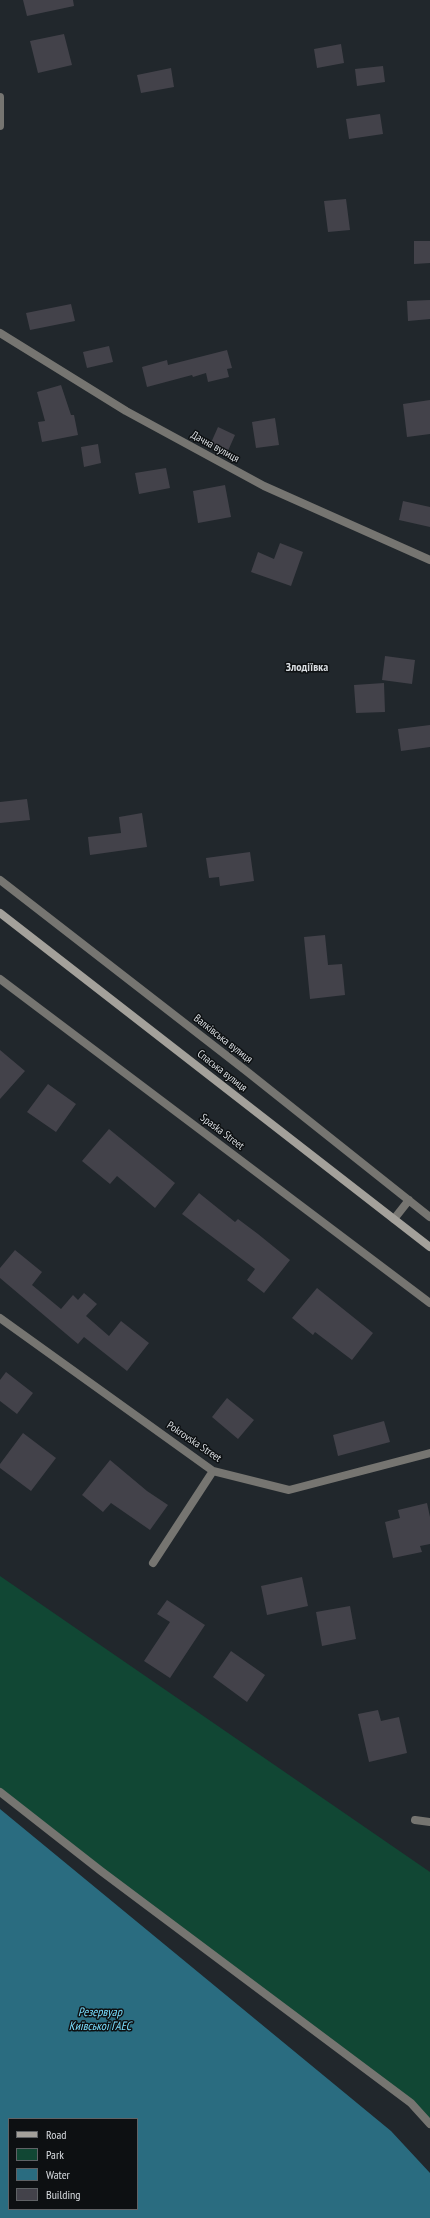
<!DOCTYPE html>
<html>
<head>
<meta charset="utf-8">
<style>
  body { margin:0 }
  #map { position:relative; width:430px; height:2218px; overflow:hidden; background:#21272c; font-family:"PT Sans Narrow",sans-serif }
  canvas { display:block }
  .legend { position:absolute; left:8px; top:2118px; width:130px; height:92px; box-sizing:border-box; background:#0d1012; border:1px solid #5f6265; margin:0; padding:5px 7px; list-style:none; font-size:12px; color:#d9dde1 }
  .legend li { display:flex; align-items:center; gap:8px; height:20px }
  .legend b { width:20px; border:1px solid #5f6265 }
</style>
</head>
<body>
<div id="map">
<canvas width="430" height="2218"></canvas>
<ul class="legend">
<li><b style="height:5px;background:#a4a19b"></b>Road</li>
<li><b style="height:11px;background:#114734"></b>Park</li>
<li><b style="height:11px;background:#2a6c80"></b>Water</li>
<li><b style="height:11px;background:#43424a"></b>Building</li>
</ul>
</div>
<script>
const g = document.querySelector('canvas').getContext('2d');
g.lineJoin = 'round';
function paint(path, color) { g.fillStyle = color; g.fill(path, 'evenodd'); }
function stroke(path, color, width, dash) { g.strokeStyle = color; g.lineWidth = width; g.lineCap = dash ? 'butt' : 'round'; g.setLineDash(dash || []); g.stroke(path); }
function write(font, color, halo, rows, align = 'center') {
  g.font = font + ' "PT Sans Narrow",sans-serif'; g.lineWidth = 3; g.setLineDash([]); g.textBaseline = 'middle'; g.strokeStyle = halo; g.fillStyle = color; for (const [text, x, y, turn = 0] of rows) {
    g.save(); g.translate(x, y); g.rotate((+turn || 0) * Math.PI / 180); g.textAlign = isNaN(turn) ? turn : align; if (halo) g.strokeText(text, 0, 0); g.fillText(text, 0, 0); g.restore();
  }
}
paint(new Path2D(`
  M 0,1576 L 430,1872 L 430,2124 L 411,2103 L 0,1792 Z`), '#114734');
paint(new Path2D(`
  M 0,1809 L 391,2131 L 430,2173 L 430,2218 L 0,2218 ZM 9,2119 L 137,2119 L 137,2209 L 9,2209 Z`), '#2a6c80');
paint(new Path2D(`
  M 23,0 L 73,0 L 74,6 L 27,16 Z
  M 64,34 L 72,65 L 38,73 L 30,41 Z
  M 341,44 L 344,63 L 317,68 L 314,49 Z
  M 383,66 L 385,82 L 357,86 L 355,69 Z
  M 171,68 L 174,87 L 141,93 L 137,75 Z
  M 380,114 L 383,134 L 349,139 L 346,119 Z
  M 346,199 L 350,230 L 328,232 L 324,201 Z
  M 414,241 L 430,241 L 430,263 L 414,264 Z
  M 430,300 L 430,319 L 408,321 L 407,301 Z
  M 71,304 L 75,321 L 30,330 L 26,313 Z
  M 109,346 L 113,362 L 87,368 L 83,352 Z
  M 227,350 L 232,368 L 227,369 L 229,377 L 208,382 L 206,373 L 193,377 L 192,375 L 147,387 L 142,367 L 167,360 L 168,365 Z
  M 61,385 L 71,415 L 74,415 L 78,435 L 42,442 L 38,422 L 45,421 L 37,392 Z
  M 430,400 L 430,434 L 407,437 L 403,404 Z
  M 275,418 L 279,445 L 256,448 L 252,422 Z
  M 218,427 L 235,435 L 227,453 L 210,445 Z
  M 98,444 L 101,463 L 84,467 L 81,447 Z
  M 166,468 L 170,488 L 139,494 L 135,473 Z
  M 225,485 L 231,517 L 198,523 L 193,491 Z
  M 403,501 L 430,507 L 430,527 L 399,520 Z
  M 280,543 L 303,552 L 291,586 L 251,572 L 258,552 L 274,559 Z
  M 385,656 L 415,660 L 412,684 L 382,680 Z
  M 384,683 L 385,712 L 356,713 L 354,685 Z
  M 430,725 L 430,747 L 401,751 L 398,729 Z
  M 27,799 L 30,820 L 0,823 L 0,802 Z
  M 142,813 L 147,847 L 90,855 L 88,837 L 121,833 L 119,817 Z
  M 250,852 L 254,881 L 220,886 L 219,877 L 209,878 L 206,858 Z
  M 325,935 L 328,965 L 342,964 L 345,995 L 310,999 L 304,937 Z
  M 0,1050 L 25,1071 L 0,1099 Z
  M 48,1084 L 76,1104 L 56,1132 L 27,1112 Z
  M 109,1129 L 175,1183 L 155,1208 L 117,1176 L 110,1184 L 82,1161 Z
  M 199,1193 L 235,1222 L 238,1219 L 258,1234 L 290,1260 L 264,1293 L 247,1280 L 255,1269 L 182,1214 Z
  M 15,1250 L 42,1272 L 32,1285 L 61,1309 L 73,1295 L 78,1300 L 84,1293 L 97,1304 L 86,1316 L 109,1336 L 121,1321 L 149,1343 L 127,1371 L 84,1337 L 78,1344 L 0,1278 L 0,1268 Z
  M 317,1288 L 373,1333 L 352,1360 L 315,1332 L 313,1335 L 292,1318 Z
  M 6,1372 L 33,1393 L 17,1414 L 0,1401 L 0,1380 Z
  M 227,1398 L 254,1420 L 238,1439 L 212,1417 Z
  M 384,1421 L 390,1442 L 338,1456 L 333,1435 Z
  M 23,1433 L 56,1458 L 31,1491 L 0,1468 L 0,1464 Z
  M 110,1460 L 147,1491 L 168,1505 L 150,1530 L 111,1503 L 103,1512 L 82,1495 Z
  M 427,1503 L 430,1517 L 430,1544 L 420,1546 L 422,1552 L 393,1558 L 385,1522 L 400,1518 L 398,1510 Z
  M 302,1577 L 308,1606 L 267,1615 L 261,1586 Z
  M 167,1600 L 205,1625 L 170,1678 L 144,1661 L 170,1622 L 157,1614 Z
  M 350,1606 L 356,1639 L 322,1646 L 316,1612 Z
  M 231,1651 L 265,1675 L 247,1702 L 213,1677 Z
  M 378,1710 L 381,1721 L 399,1717 L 407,1753 L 369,1762 L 358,1714 Z`), '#43424a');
stroke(new Path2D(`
  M 0,1792 L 101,1871 L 411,2103 L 430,2124`), '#767571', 8);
stroke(new Path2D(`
  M 0,97 L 0,126
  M 0,333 L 126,411 L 264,486 L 430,560
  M 0,880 L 245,1070 L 430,1217
  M 0,979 L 430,1303
  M 394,1219 L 409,1200
  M 0,1318 L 213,1471 L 289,1490 L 430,1453
  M 153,1563 L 213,1471
  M 415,1820 L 430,1822`), '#767571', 8);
stroke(new Path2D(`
  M 0,913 L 430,1247`), '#a4a19b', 8);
write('11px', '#d9dde1', '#0d1012', [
  ["Дачна вулиця",215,447,29],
  ["Валківська вулиця",223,1039,38],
  ["Спаська вулиця",222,1071,38],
  ["Spaska Street",222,1132,37],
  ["Pokrovska Street",194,1442,34]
]);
write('bold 12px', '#d9dde1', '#0d1012', [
  ["Злодіївка",307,668]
]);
write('italic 12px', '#7addfd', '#0d1012', [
  ["Резервуар",100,2013],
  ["Київської ГАЕС",100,2027]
]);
</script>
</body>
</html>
